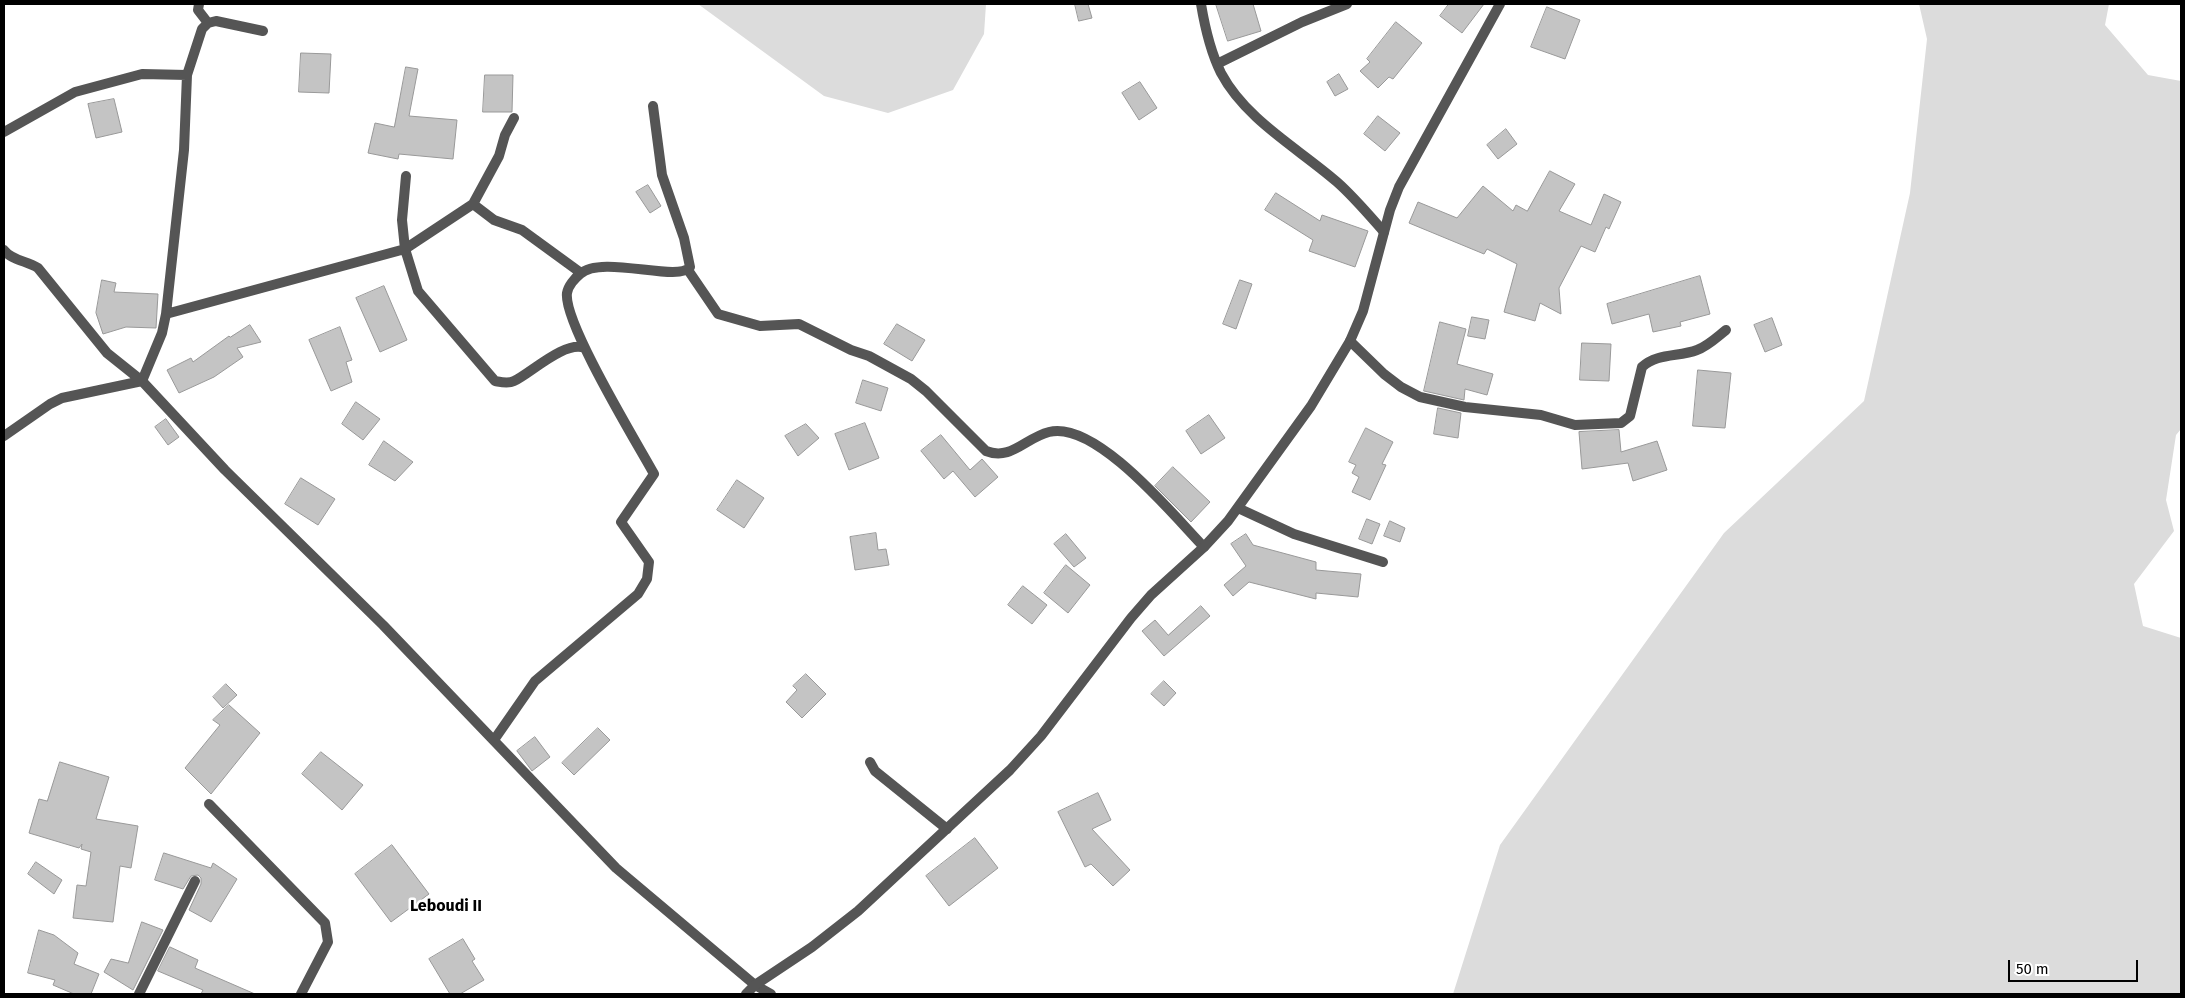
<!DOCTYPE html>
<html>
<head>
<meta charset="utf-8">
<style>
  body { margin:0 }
  #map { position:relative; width:2185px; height:998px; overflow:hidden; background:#fff; font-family:"Fira Sans",sans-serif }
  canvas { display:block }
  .frame { position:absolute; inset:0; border:5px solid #000; pointer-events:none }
  .scale { position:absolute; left:2008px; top:960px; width:130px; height:22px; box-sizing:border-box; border:2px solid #000; border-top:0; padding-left:6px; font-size:15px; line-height:18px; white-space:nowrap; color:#000; -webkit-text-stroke:4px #fff; paint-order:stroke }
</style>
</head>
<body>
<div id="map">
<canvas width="2185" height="998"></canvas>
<div class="frame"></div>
<div class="scale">50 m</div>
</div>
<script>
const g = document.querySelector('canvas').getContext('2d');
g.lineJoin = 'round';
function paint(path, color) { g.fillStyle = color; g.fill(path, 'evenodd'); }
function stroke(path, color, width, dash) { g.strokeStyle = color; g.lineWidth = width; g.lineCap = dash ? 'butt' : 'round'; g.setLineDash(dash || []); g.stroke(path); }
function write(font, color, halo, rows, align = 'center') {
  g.font = font + ' "Fira Sans",sans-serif'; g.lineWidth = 5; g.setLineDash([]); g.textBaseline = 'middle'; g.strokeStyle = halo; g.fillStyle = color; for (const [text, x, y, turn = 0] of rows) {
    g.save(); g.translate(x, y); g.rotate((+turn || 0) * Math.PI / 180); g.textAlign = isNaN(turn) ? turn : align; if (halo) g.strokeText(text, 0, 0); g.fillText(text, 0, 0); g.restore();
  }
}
paint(new Path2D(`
  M 698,4 L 986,4 L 984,34 L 953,90 L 888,113 L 824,96 Z
  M 1919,4 L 2109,4 L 2105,25 L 2148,75 L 2181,81 L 2181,429 L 2176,435 L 2166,500 L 2174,531 L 2134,584 L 2143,626 L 2181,638 L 2181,994 L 1453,994 L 1500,845 L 1724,533 L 1864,401 L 1910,193 L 1927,39 Z`), '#dcdcdc');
const building = new Path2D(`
  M 1075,4 L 1088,4 L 1092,18 L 1079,21 Z
  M 1216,4 L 1253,4 L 1261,31 L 1228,41 Z
  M 1449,4 L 1484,4 L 1462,33 L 1440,16 Z
  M 1547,7 L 1580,20 L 1565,59 L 1531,47 Z
  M 1396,22 L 1422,43 L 1393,79 L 1389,77 L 1378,88 L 1360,71 L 1370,62 L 1367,59 Z
  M 301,53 L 331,54 L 329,93 L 299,92 Z
  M 406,67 L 418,69 L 409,116 L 457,120 L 453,159 L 399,154 L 398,159 L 368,153 L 375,123 L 394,127 Z
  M 1339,74 L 1348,89 L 1335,96 L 1327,82 Z
  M 485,75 L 513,75 L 512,112 L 483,112 Z
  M 1140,82 L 1157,108 L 1139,120 L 1122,93 Z
  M 114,99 L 122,132 L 96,138 L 88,104 Z
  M 1378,116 L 1400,133 L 1385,151 L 1364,134 Z
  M 1506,129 L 1517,144 L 1498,159 L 1487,145 Z
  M 1550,171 L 1575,184 L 1559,211 L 1591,225 L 1604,194 L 1621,202 L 1609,229 L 1606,227 L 1595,252 L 1581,246 L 1559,288 L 1561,314 L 1540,303 L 1535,321 L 1504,312 L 1517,264 L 1487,249 L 1484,254 L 1409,223 L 1418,202 L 1457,218 L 1483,186 L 1513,211 L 1516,205 L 1527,211 Z
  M 648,185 L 661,206 L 650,213 L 636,192 Z
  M 1276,193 L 1320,221 L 1322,215 L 1368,231 L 1355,267 L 1309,251 L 1313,240 L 1265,210 Z
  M 1700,276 L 1710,314 L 1680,322 L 1681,326 L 1653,332 L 1649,314 L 1612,324 L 1607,304 Z
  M 102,280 L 116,283 L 114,292 L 158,294 L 156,328 L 126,327 L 103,334 L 96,313 Z
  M 1240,280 L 1252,284 L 1236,329 L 1223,324 Z
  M 384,286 L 407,340 L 380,352 L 356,298 Z
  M 1472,317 L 1489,320 L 1485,339 L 1468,336 Z
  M 1772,318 L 1782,345 L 1765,352 L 1754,325 Z
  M 1440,322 L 1466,329 L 1457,364 L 1493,374 L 1487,395 L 1465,389 L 1464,400 L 1424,391 Z
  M 897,324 L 925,340 L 912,361 L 884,344 Z
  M 250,325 L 261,342 L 237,348 L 243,357 L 214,377 L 179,393 L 167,370 L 191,358 L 193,362 L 229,336 L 230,337 Z
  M 340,327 L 352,360 L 346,362 L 352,382 L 331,391 L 309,340 Z
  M 1582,343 L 1611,344 L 1609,381 L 1580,380 Z
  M 1698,370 L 1731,373 L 1725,428 L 1693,426 Z
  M 863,380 L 888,388 L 881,411 L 856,403 Z
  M 356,402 L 380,419 L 363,440 L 342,424 Z
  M 1438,408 L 1461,413 L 1458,438 L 1434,434 Z
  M 1209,415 L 1225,438 L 1201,454 L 1186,431 Z
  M 166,419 L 179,437 L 168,445 L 155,427 Z
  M 865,423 L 879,458 L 849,470 L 835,434 Z
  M 806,424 L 819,438 L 798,456 L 785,436 Z
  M 1366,428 L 1393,442 L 1382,464 L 1386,465 L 1370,500 L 1352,492 L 1359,477 L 1352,473 L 1356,465 L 1349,462 Z
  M 1619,430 L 1621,452 L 1657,441 L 1667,470 L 1633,481 L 1628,463 L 1582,469 L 1579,432 Z
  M 941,435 L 970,470 L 982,459 L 998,477 L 975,497 L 953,471 L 944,479 L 921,451 Z
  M 384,441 L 413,462 L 395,481 L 369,465 Z
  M 1173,467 L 1210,502 L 1191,522 L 1155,486 Z
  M 301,478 L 335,499 L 318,525 L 285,504 Z
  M 737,480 L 764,498 L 744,528 L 717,510 Z
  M 1367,519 L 1380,524 L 1372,544 L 1359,539 Z
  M 1390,521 L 1405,528 L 1400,542 L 1384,536 Z
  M 876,533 L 878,550 L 886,549 L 889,565 L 855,570 L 850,537 Z
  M 1066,534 L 1086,558 L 1074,567 L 1054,544 Z
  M 1246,534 L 1253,545 L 1316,562 L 1316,570 L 1361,574 L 1358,597 L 1316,593 L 1316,599 L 1249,582 L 1233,596 L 1224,585 L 1246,566 L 1231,544 Z
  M 1066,565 L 1090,585 L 1068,613 L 1044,593 Z
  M 1023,586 L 1047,605 L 1032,624 L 1008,605 Z
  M 1201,606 L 1210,616 L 1164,656 L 1142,631 L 1155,620 L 1168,635 Z
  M 806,674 L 826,694 L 802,718 L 786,702 L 797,690 L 793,686 Z
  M 1164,681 L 1176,693 L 1164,706 L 1151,694 Z
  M 226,684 L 237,695 L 223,708 L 213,697 Z
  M 229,705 L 260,733 L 211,794 L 185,768 L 220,725 L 213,720 Z
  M 598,728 L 610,740 L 574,775 L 562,763 Z
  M 535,737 L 550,757 L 532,771 L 517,751 Z
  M 321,752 L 363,785 L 342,810 L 302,774 Z
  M 60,762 L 109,777 L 96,819 L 138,826 L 131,868 L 120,866 L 113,922 L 73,918 L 77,885 L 86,886 L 91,852 L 81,849 L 82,844 L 79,848 L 29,833 L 39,799 L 47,801 Z
  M 1098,793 L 1111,820 L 1092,829 L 1130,870 L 1113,886 L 1091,864 L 1085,867 L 1058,812 Z
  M 975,838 L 998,868 L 949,906 L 926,876 Z
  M 392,845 L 429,894 L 391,922 L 355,874 Z
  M 164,853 L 211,868 L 213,863 L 237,879 L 211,922 L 189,910 L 201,884 L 201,878 L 198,875 L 191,876 L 183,889 L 155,880 Z
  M 36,862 L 62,880 L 54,894 L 28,874 Z
  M 142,922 L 163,930 L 133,990 L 104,972 L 111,959 L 128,963 Z
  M 39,930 L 54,935 L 78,953 L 74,964 L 99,974 L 91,994 L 74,994 L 53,985 L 55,980 L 28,973 Z
  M 463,939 L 475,959 L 472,961 L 484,980 L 460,994 L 450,994 L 429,959 Z
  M 170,947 L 198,960 L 195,968 L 255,994 L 201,994 L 203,990 L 158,971 Z`);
paint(building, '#c4c4c4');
stroke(building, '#999', 1);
stroke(new Path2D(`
  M 199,4 L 198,10 L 208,23
  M 1201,4 C 1205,28 1210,51 1221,73 C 1246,120 1298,148 1337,182 C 1354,197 1369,215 1384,232
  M 1217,64 L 1302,22 L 1347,4
  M 4,132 L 75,92 L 142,74 L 187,75
  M 406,176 L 402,220 L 405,249 L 418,291 L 495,381 C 501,382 508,384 514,381 C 531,373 565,340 585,348
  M 473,204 L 494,220 L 522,230 L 581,273
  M 4,250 C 11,260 27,261 38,268 L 107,353 L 142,381 L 225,470 L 383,625 L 616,868 L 755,985 L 771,994
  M 688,270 L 718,314 L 760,326 L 799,324 L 851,350 L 869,356 L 911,379 L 926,391 L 986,451 C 1011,461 1025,438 1049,432 C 1096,420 1174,516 1204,547
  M 166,314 L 405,249 L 473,204 L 499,156 L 505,135 L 514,118
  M 1350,341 L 1384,374 L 1401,387 L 1420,397 L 1465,407 L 1541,415 L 1575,425 L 1621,423 L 1630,416 L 1642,367 C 1657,353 1679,357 1697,350 C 1708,346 1717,337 1726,330
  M 142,381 L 162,333 L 166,314 L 184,150 L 187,75 L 202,29 L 208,23 L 216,21 L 263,31
  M 4,436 L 50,404 L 62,398 L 142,381
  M 1238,508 L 1294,534 L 1383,562
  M 494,740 L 535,681 L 638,594 L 647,579 L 649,562 L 621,522 L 654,474 C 637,443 563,322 567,293 C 568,286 575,278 580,274 C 602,254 678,283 690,267 L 684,238 L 662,175 L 653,106
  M 870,762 L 875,771 L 947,829
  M 209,804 L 325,923 L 328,942 L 301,994
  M 139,994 L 195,881`), '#555', 10);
stroke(new Path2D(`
  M 746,994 L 755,985 L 812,947 L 858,911 L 1010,770 L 1041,736 L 1131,618 L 1151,595 L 1204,547 L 1228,521 L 1311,406 L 1350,341 L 1363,311 L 1390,210 L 1399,187 L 1500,4`), '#555', 10);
write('bold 16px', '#000', '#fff', [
  ["Leboudi II",446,907]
]);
</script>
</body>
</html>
